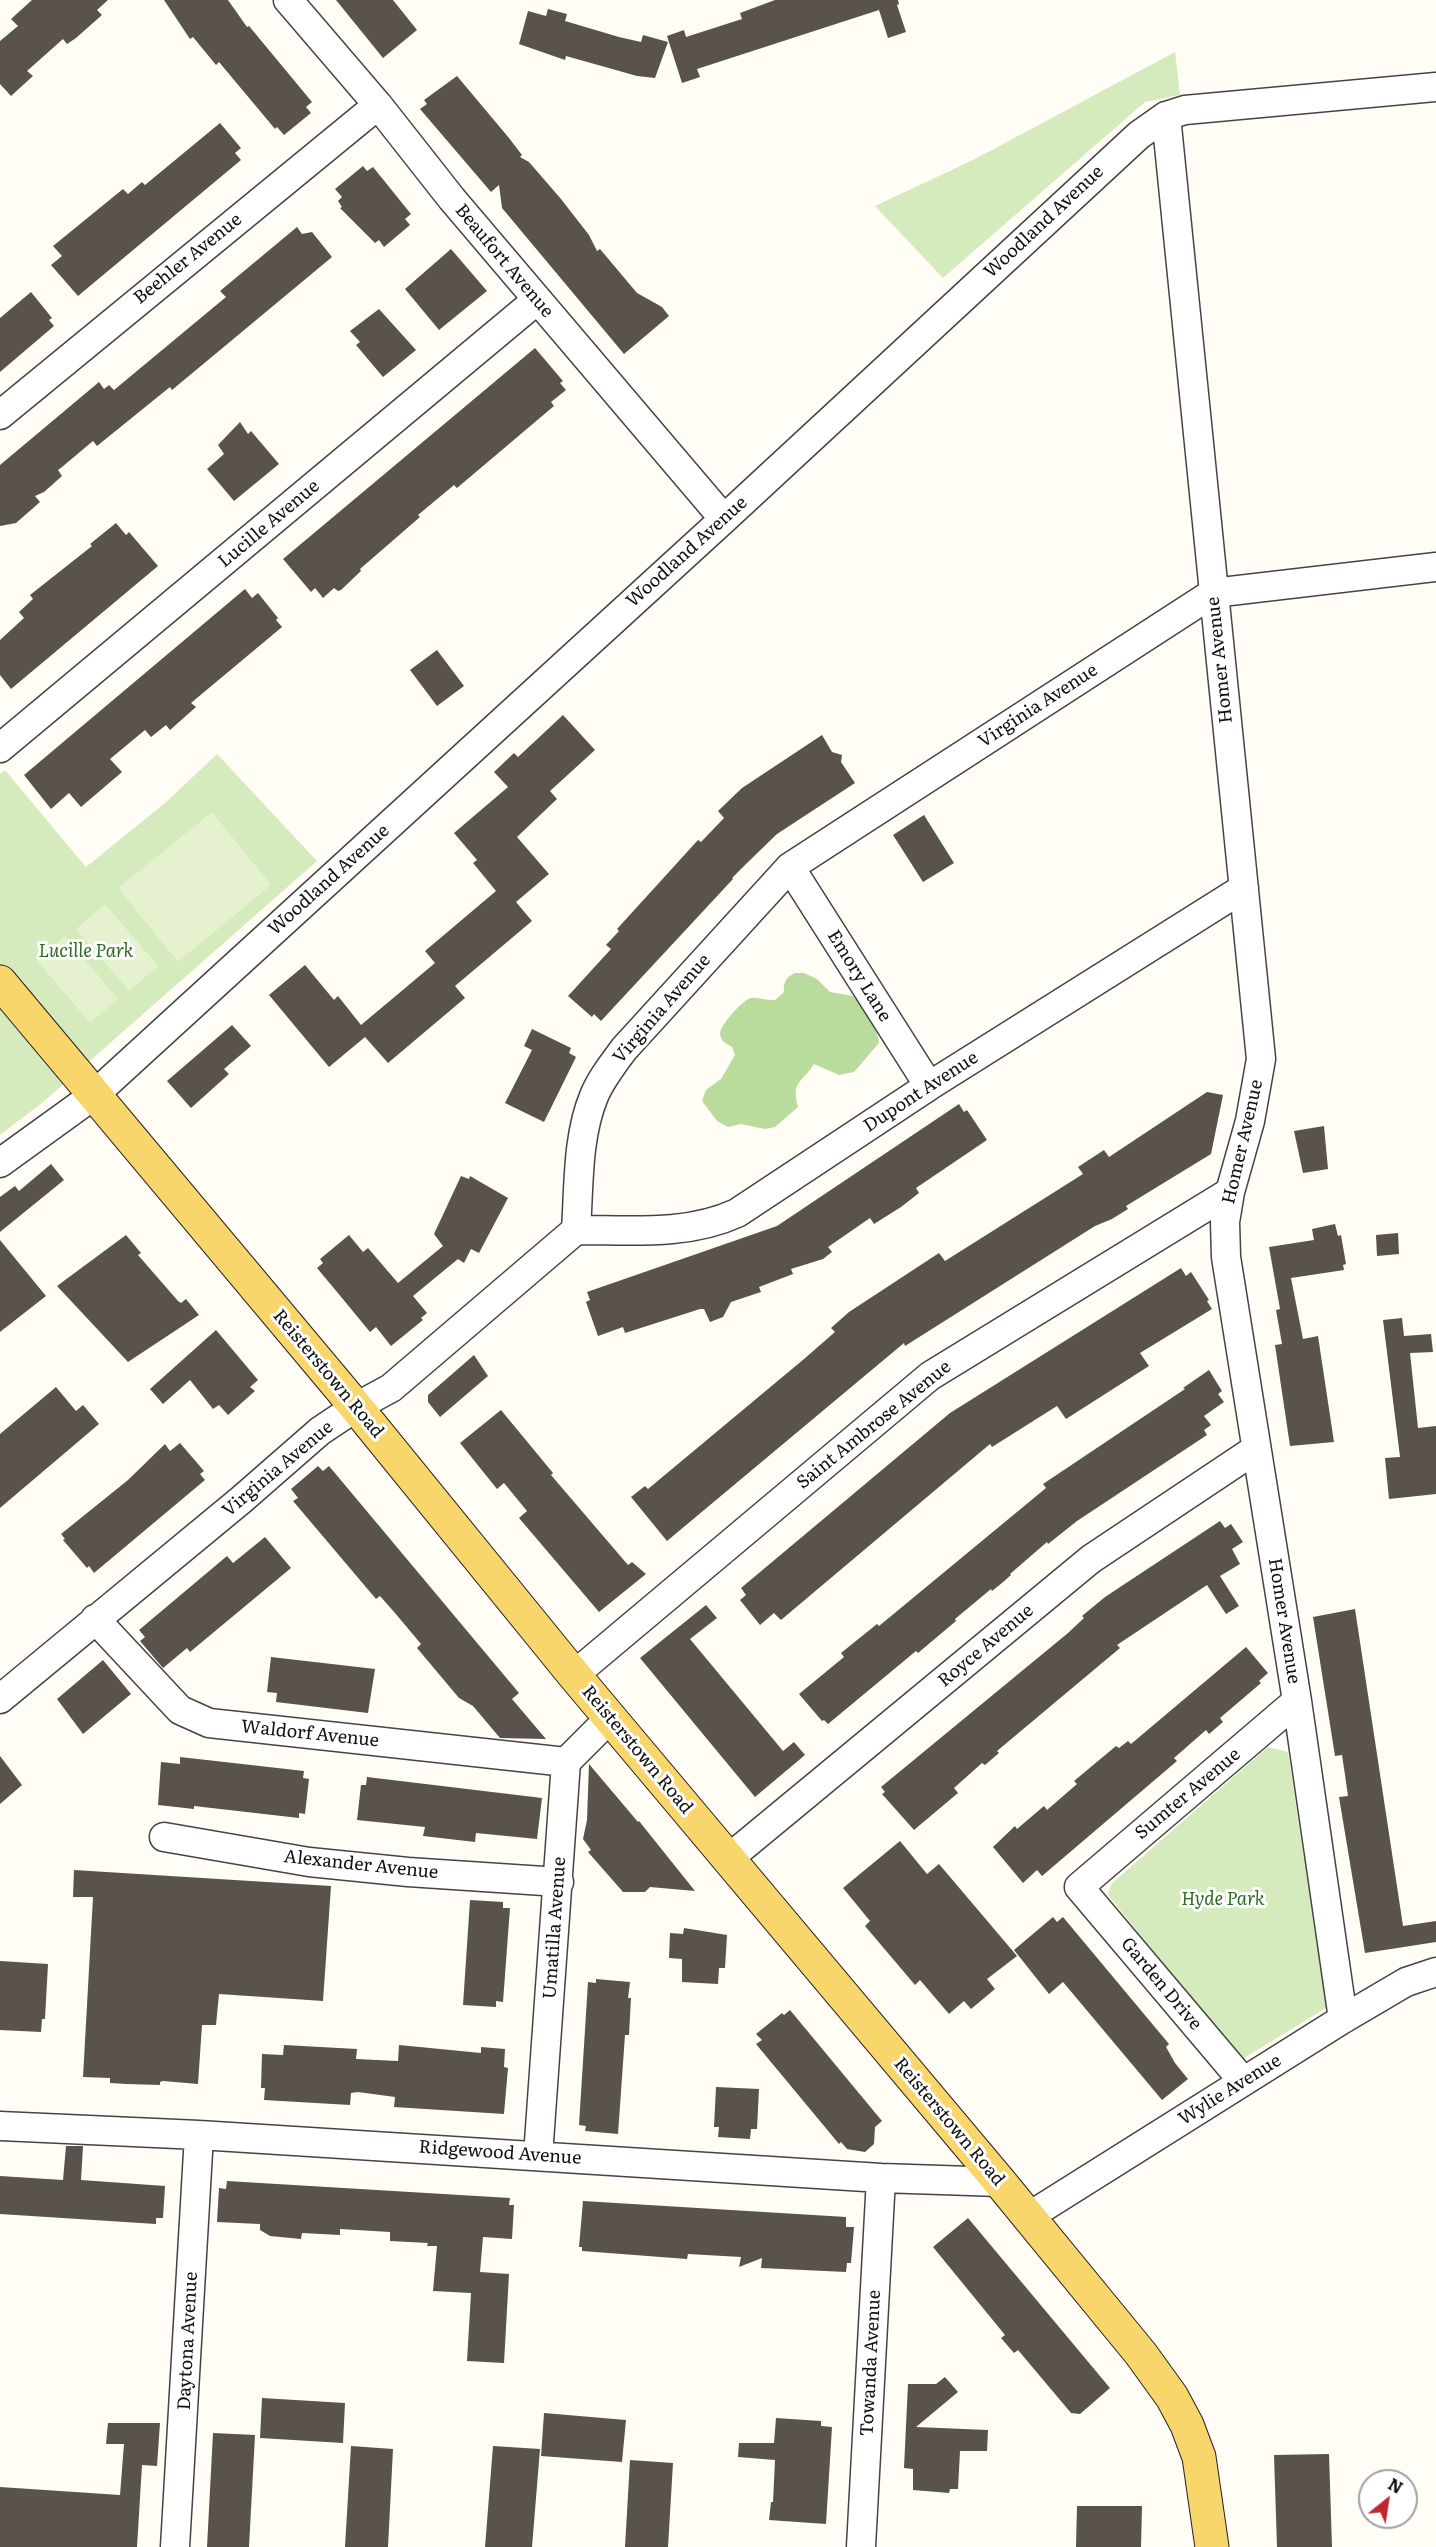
<!DOCTYPE html>
<html>
<head>
<meta charset="utf-8">
<style>
  body { margin:0 }
  #map { position:relative; width:1436px; height:2547px; overflow:hidden; background:#fffdf5; font-family:Literata,serif }
  canvas { display:block }
  .north { position:absolute; left:1358px; top:2469px; width:60px; height:60px; box-sizing:border-box; background:#fff; border:2px solid #a0a0a0; border-radius:50%; rotate:30deg; font-size:16px; font-weight:700; line-height:24px; text-align:center; color:#111 }
  .north::after { content:''; display:block; margin:auto; width:21px; height:27px; background:#c4262e; clip-path:polygon(50% 0,100% 100%,50% 72%,0 100%) }
</style>
</head>
<body>
<div id="map">
<canvas width="1436" height="2547"></canvas>
<div class="north">N</div>
</div>
<script>
const g = document.querySelector('canvas').getContext('2d');
g.lineJoin = 'round';
function paint(path, color) { g.fillStyle = color; g.fill(path, 'evenodd'); }
function stroke(path, color, width, dash) { g.strokeStyle = color; g.lineWidth = width; g.lineCap = dash ? 'butt' : 'round'; g.setLineDash(dash || []); g.stroke(path); }
function write(font, color, halo, rows, align = 'center') {
  g.font = font + ' Literata,serif'; g.lineWidth = 6; g.setLineDash([]); g.textBaseline = 'middle'; g.strokeStyle = halo; g.fillStyle = color; for (const [text, x, y, turn = 0] of rows) {
    g.save(); g.translate(x, y); g.rotate((+turn || 0) * Math.PI / 180); g.textAlign = isNaN(turn) ? turn : align; if (halo) g.strokeText(text, 0, 0); g.fillText(text, 0, 0); g.restore();
  }
}
paint(new Path2D(`
  M 1175,52 L 1180,95 L 1145,102 L 943,278 L 875,206 L 975,159 Z
  M 217,754 L 317,861 L 42,1103 L 0,1135 L 0,774 L 5,770 L 86,867 L 165,803 Z
  M 1268,1747 L 1288,1752 L 1326,2008 L 1241,2060 L 1108,1895 L 1111,1884 Z`), '#d5ebbd');
paint(new Path2D(`
  M 795,973 L 804,973 L 817,979 L 830,992 L 853,996 C 864,1009 877,1025 879,1043 L 854,1072 L 839,1075 L 814,1064 C 801,1084 791,1081 798,1107 L 775,1127 L 765,1129 L 741,1124 L 728,1127 L 717,1121 L 702,1101 L 706,1090 L 721,1079 L 735,1055 L 732,1047 C 727,1044 720,1041 720,1033 C 720,1026 743,999 751,998 C 758,997 767,1001 775,1000 L 784,992 C 783,982 786,977 795,973 Z`), '#b9dc9c');
paint(new Path2D(`
  M 212,812 L 271,885 L 178,962 L 118,888 Z
  M 105,904 L 158,966 L 129,991 L 76,929 Z
  M 65,936 L 118,999 L 90,1023 L 37,961 Z`), '#e6f2cf');
paint(new Path2D(`
  M 32,0 L 108,0 L 97,10 L 102,15 L 76,38 L 67,44 L 63,39 L 27,71 L 33,76 L 11,96 L 0,84 L 0,41 L 18,26 L 11,19 Z
  M 164,0 L 228,0 L 247,27 L 249,26 L 312,102 L 306,107 L 311,113 L 284,135 L 277,127 L 275,129 L 219,62 L 216,65 L 193,37 L 190,39 Z
  M 336,0 L 393,0 L 417,30 L 383,58 Z
  M 775,0 L 898,0 L 899,4 L 897,5 L 906,32 L 888,38 L 879,10 L 697,69 L 700,77 L 682,83 L 667,36 L 684,30 L 686,37 L 742,19 L 740,13 Z
  M 548,9 L 567,14 L 565,21 L 619,37 L 641,42 L 643,35 L 668,42 L 655,78 L 637,76 L 566,56 L 565,60 L 519,44 L 528,11 L 546,16 Z
  M 457,76 L 509,138 L 522,155 L 520,157 L 529,162 L 561,199 L 589,235 L 597,251 L 600,249 L 637,293 L 662,307 L 669,316 L 624,354 L 502,208 L 499,185 L 491,192 L 420,109 L 427,104 L 424,100 Z
  M 220,123 L 241,148 L 235,153 L 241,160 L 78,296 L 51,265 L 62,256 L 53,246 L 123,189 L 128,194 L 142,182 L 145,185 Z
  M 363,166 L 367,171 L 373,167 L 411,214 L 405,219 L 410,225 L 384,247 L 379,240 L 375,243 L 340,208 L 342,207 L 338,201 L 342,197 L 335,189 Z
  M 297,227 L 302,234 L 312,232 L 332,257 L 172,390 L 170,387 L 97,446 L 93,441 L 62,467 L 58,470 L 62,476 L 44,492 L 35,496 L 40,502 L 16,523 L 0,526 L 0,465 L 99,382 L 104,389 L 109,385 L 114,390 L 226,297 L 220,291 Z
  M 451,249 L 487,291 L 439,330 L 405,289 Z
  M 31,292 L 52,318 L 49,320 L 54,326 L 0,372 L 0,318 Z
  M 379,309 L 416,350 L 383,377 L 356,345 L 360,342 L 350,331 Z
  M 535,348 L 563,381 L 560,383 L 566,390 L 551,402 L 554,406 L 457,488 L 454,485 L 418,515 L 420,517 L 360,569 L 361,571 L 341,590 L 338,591 L 334,588 L 323,598 L 315,588 L 311,592 L 283,559 Z
  M 240,422 L 248,434 L 251,431 L 279,464 L 234,501 L 207,469 L 224,454 L 218,445 Z
  M 116,523 L 126,535 L 129,532 L 158,566 L 11,689 L 0,675 L 0,640 L 24,618 L 19,612 L 33,599 L 30,595 L 92,546 L 90,544 Z
  M 245,589 L 252,598 L 258,593 L 278,618 L 276,620 L 282,627 L 191,703 L 196,707 L 170,730 L 166,725 L 151,737 L 145,730 L 110,759 L 122,772 L 81,807 L 69,793 L 51,809 L 24,775 Z
  M 437,650 L 464,686 L 437,706 L 410,670 Z
  M 563,715 L 595,750 L 550,791 L 557,799 L 517,837 L 549,874 L 516,902 L 532,921 L 455,986 L 465,998 L 388,1063 L 365,1037 L 329,1067 L 269,995 L 305,965 L 334,1000 L 338,996 L 361,1025 L 435,963 L 425,951 L 496,891 L 473,863 L 477,860 L 454,833 L 508,787 L 494,772 L 514,753 L 518,757 Z
  M 822,735 L 832,752 L 842,755 L 841,762 L 855,783 L 777,834 L 745,865 L 732,878 L 733,879 L 601,1021 L 594,1014 L 592,1017 L 568,996 L 611,949 L 606,945 L 619,931 L 617,929 L 698,840 L 701,842 L 724,818 L 718,811 L 742,788 Z
  M 924,815 L 954,863 L 923,882 L 893,835 Z
  M 232,1025 L 251,1046 L 224,1069 L 229,1074 L 191,1108 L 167,1081 Z
  M 532,1029 L 571,1048 L 569,1053 L 576,1057 L 544,1122 L 505,1103 L 532,1050 L 524,1046 Z
  M 1207,1092 L 1223,1095 L 1211,1154 L 1126,1206 L 1128,1209 L 1112,1219 L 1095,1226 L 905,1346 L 904,1343 L 667,1541 L 631,1497 L 645,1486 L 648,1489 L 804,1359 L 835,1332 L 831,1328 L 849,1312 L 939,1253 L 945,1261 L 1083,1174 L 1078,1167 L 1104,1150 L 1109,1157 Z
  M 959,1104 L 964,1112 L 967,1110 L 987,1140 L 916,1188 L 919,1193 L 901,1207 L 874,1224 L 870,1218 L 828,1247 L 832,1252 L 823,1259 L 791,1269 L 793,1274 L 759,1287 L 761,1292 L 731,1302 L 723,1317 L 710,1322 L 704,1309 L 700,1309 L 625,1333 L 623,1327 L 598,1336 L 586,1302 L 590,1300 L 587,1292 L 777,1226 Z
  M 1324,1126 L 1328,1169 L 1303,1173 L 1294,1131 Z
  M 51,1164 L 64,1180 L 0,1232 L 0,1197 L 15,1186 L 19,1191 Z
  M 461,1176 L 469,1179 L 470,1176 L 508,1198 L 479,1253 L 471,1249 L 464,1263 L 458,1259 L 413,1296 L 427,1313 L 421,1318 L 423,1320 L 391,1346 L 376,1327 L 370,1332 L 342,1298 L 317,1268 L 323,1263 L 320,1259 L 349,1235 L 363,1252 L 368,1248 L 398,1283 L 443,1246 L 434,1234 Z
  M 1335,1224 L 1338,1236 L 1341,1235 L 1346,1264 L 1343,1265 L 1344,1270 L 1291,1278 L 1303,1339 L 1318,1336 L 1334,1442 L 1290,1446 L 1275,1345 L 1282,1344 L 1276,1310 L 1280,1309 L 1269,1247 L 1314,1240 L 1312,1229 Z
  M 1398,1233 L 1399,1254 L 1377,1256 L 1376,1235 Z
  M 126,1235 L 141,1253 L 138,1255 L 178,1301 L 181,1303 L 186,1299 L 199,1315 L 128,1362 L 57,1286 Z
  M 0,1240 L 46,1296 L 0,1332 Z
  M 1181,1268 L 1186,1276 L 1191,1272 L 1209,1300 L 1207,1301 L 1212,1309 L 1140,1353 L 1149,1366 L 1066,1419 L 1057,1406 L 992,1447 L 990,1444 L 781,1620 L 774,1613 L 760,1625 L 740,1600 L 746,1595 L 741,1588 L 950,1413 Z
  M 1402,1318 L 1404,1336 L 1431,1334 L 1433,1352 L 1410,1353 L 1418,1428 L 1436,1426 L 1436,1494 L 1389,1499 L 1385,1458 L 1400,1457 L 1383,1320 Z
  M 216,1330 L 258,1380 L 250,1387 L 255,1391 L 228,1415 L 219,1405 L 213,1409 L 190,1380 L 163,1404 L 150,1389 Z
  M 474,1355 L 488,1376 L 440,1417 L 428,1402 L 428,1395 Z
  M 1209,1370 L 1222,1391 L 1218,1394 L 1224,1402 L 1204,1416 L 1211,1425 L 1204,1430 L 1207,1435 L 1077,1521 L 1048,1544 L 1047,1542 L 1010,1574 L 1011,1575 L 1002,1583 L 992,1591 L 991,1589 L 955,1619 L 956,1621 L 918,1653 L 916,1651 L 828,1724 L 824,1720 L 822,1721 L 799,1694 L 844,1657 L 841,1653 L 877,1624 L 879,1626 L 1046,1488 L 1043,1484 L 1185,1389 L 1183,1388 Z
  M 56,1387 L 76,1411 L 83,1405 L 99,1424 L 0,1508 L 0,1434 Z
  M 501,1410 L 553,1473 L 551,1475 L 628,1565 L 632,1562 L 646,1574 L 599,1612 L 519,1518 L 527,1511 L 504,1483 L 497,1489 L 460,1443 Z
  M 180,1443 L 204,1471 L 200,1474 L 205,1480 L 94,1573 L 89,1566 L 87,1568 L 63,1540 L 65,1539 L 61,1534 L 128,1480 L 165,1444 L 170,1451 Z
  M 318,1466 L 323,1471 L 329,1466 L 519,1693 L 512,1699 L 546,1739 L 500,1738 L 473,1706 L 459,1698 L 417,1648 L 421,1644 L 395,1613 L 380,1596 L 376,1599 L 293,1501 L 298,1498 L 291,1489 Z
  M 1220,1521 L 1225,1528 L 1231,1524 L 1243,1542 L 1232,1549 L 1240,1564 L 1220,1576 L 1239,1606 L 1226,1614 L 1207,1585 L 1117,1645 L 1120,1648 L 997,1751 L 999,1753 L 985,1765 L 982,1763 L 954,1788 L 958,1793 L 914,1830 L 882,1794 L 885,1792 L 881,1787 L 1068,1633 L 1084,1618 L 1082,1616 L 1105,1597 Z
  M 265,1537 L 291,1568 L 190,1652 L 187,1648 L 163,1668 L 140,1641 L 145,1637 L 139,1630 L 227,1556 L 233,1563 Z
  M 706,1605 L 717,1618 L 690,1639 L 783,1751 L 794,1742 L 805,1755 L 755,1797 L 640,1658 Z
  M 1355,1609 L 1403,1926 L 1436,1921 L 1436,1942 L 1365,1953 L 1339,1797 L 1348,1796 L 1345,1775 L 1342,1755 L 1335,1756 L 1313,1617 Z
  M 1246,1647 L 1268,1673 L 1259,1681 L 1261,1683 L 1220,1718 L 1223,1722 L 1209,1734 L 1206,1730 L 1174,1758 L 1177,1761 L 1042,1876 L 1037,1870 L 1023,1883 L 993,1847 L 1015,1826 L 1017,1829 L 1044,1806 L 1047,1810 L 1077,1784 L 1074,1781 L 1116,1746 L 1119,1748 L 1128,1741 L 1131,1744 Z
  M 271,1657 L 375,1669 L 368,1713 L 276,1702 L 277,1693 L 267,1692 Z
  M 103,1660 L 131,1694 L 83,1734 L 57,1699 Z
  M 0,1756 L 22,1785 L 0,1804 Z
  M 180,1757 L 304,1771 L 303,1778 L 309,1779 L 305,1814 L 299,1813 L 299,1818 L 194,1806 L 194,1809 L 158,1805 L 161,1762 L 180,1764 Z
  M 589,1764 L 638,1822 L 639,1821 L 695,1891 L 650,1887 L 645,1892 L 623,1892 L 588,1852 L 591,1850 L 583,1839 L 587,1820 Z
  M 367,1777 L 542,1798 L 537,1839 L 476,1833 L 475,1842 L 423,1836 L 425,1827 L 357,1820 L 361,1785 L 366,1785 Z
  M 900,1841 L 927,1874 L 939,1864 L 1017,1956 L 987,1979 L 995,1989 L 971,2009 L 964,2001 L 949,2014 L 920,1980 L 915,1985 L 865,1926 L 870,1921 L 843,1888 Z
  M 74,1870 L 331,1886 L 323,2001 L 219,1994 L 216,2025 L 202,2025 L 198,2084 L 163,2081 L 160,2082 L 160,2085 L 127,2084 L 110,2083 L 110,2078 L 83,2077 L 93,1897 L 73,1897 Z
  M 470,1900 L 503,1902 L 503,1908 L 510,1908 L 503,2002 L 496,2001 L 496,2007 L 463,2005 Z
  M 1053,1917 L 1057,1922 L 1063,1917 L 1169,2044 L 1166,2047 L 1175,2063 L 1188,2079 L 1162,2100 L 1063,1982 L 1049,1994 L 1014,1950 Z
  M 684,1928 L 727,1935 L 725,1968 L 719,1968 L 718,1984 L 682,1982 L 682,1959 L 669,1958 L 670,1933 L 683,1934 Z
  M 0,1961 L 48,1964 L 45,2019 L 42,2019 L 41,2032 L 0,2030 Z
  M 596,1979 L 630,1982 L 628,1998 L 631,1998 L 629,2035 L 625,2035 L 618,2134 L 585,2131 L 586,2126 L 579,2125 L 588,1982 L 596,1983 Z
  M 790,2010 L 882,2121 L 875,2127 L 874,2144 L 865,2152 L 847,2149 L 841,2142 L 839,2144 L 756,2044 L 762,2040 L 756,2034 L 782,2013 L 784,2015 Z
  M 284,2045 L 357,2049 L 356,2059 L 398,2061 L 399,2045 L 481,2053 L 481,2047 L 505,2049 L 504,2067 L 508,2068 L 504,2114 L 394,2107 L 395,2097 L 358,2092 L 351,2093 L 350,2105 L 264,2100 L 265,2088 L 261,2088 L 262,2054 L 283,2055 Z
  M 716,2087 L 759,2089 L 757,2129 L 751,2129 L 750,2139 L 718,2137 L 719,2127 L 714,2127 Z
  M 66,2146 L 83,2146 L 81,2180 L 165,2186 L 163,2218 L 156,2218 L 156,2224 L 0,2214 L 0,2176 L 63,2180 Z
  M 227,2181 L 510,2198 L 509,2205 L 514,2205 L 512,2239 L 483,2237 L 480,2272 L 509,2274 L 504,2363 L 467,2361 L 471,2293 L 433,2291 L 437,2246 L 427,2246 L 428,2243 L 390,2241 L 390,2232 L 340,2229 L 340,2235 L 302,2233 L 301,2239 L 270,2236 L 260,2230 L 260,2224 L 217,2222 L 219,2188 L 226,2189 Z
  M 583,2201 L 846,2217 L 846,2227 L 854,2227 L 851,2263 L 847,2263 L 846,2272 L 761,2268 L 762,2258 L 739,2267 L 741,2257 L 688,2254 L 687,2259 L 582,2251 L 582,2247 L 579,2247 Z
  M 968,2218 L 1110,2388 L 1080,2414 L 1071,2413 L 1018,2350 L 1014,2353 L 1001,2338 L 1005,2335 L 933,2247 Z
  M 945,2377 L 958,2392 L 916,2427 L 988,2430 L 987,2451 L 960,2451 L 958,2489 L 950,2489 L 949,2493 L 913,2490 L 913,2469 L 904,2468 L 908,2384 L 936,2384 Z
  M 262,2398 L 345,2403 L 343,2443 L 260,2438 Z
  M 544,2413 L 626,2420 L 622,2462 L 541,2456 Z
  M 776,2418 L 821,2421 L 821,2426 L 832,2427 L 826,2524 L 769,2520 L 771,2502 L 773,2502 L 775,2460 L 738,2457 L 739,2443 L 774,2443 Z
  M 108,2423 L 160,2423 L 157,2466 L 142,2465 L 137,2547 L 0,2547 L 0,2487 L 120,2495 L 124,2444 L 106,2444 Z
  M 213,2433 L 255,2435 L 249,2547 L 207,2547 Z
  M 351,2446 L 393,2449 L 388,2547 L 345,2547 Z
  M 493,2446 L 540,2449 L 532,2547 L 485,2547 Z
  M 1329,2454 L 1332,2547 L 1277,2547 L 1274,2455 Z
  M 630,2460 L 673,2463 L 668,2547 L 625,2547 Z
  M 1077,2506 L 1142,2506 L 1141,2547 L 1076,2547 Z`), '#5a524d');
const minor = new Path2D(`
  M 288,0 L 378,105 L 452,199 L 724,519
  M 1166,116 L 1261,1059 L 1250,1121 L 1230,1192 L 1225,1222 L 1226,1257 L 1297,1701 L 1343,2019
  M 0,415 L 378,105
  M 0,748 L 537,300
  M 790,867 L 929,1086
  M 0,1163 L 94,1095 L 724,519 L 1139,135 L 1166,116 L 1185,110 L 1436,87
  M 576,1230 C 630,1230 687,1236 737,1213 L 929,1086 L 1244,888
  M 95,1619 L 180,1710 L 209,1723 L 566,1762
  M 574,1675 L 930,1376 L 1230,1192
  M 0,1699 L 241,1500 L 320,1431 L 356,1407 L 391,1388 L 576,1230 C 579,1186 577,1137 594,1096 C 601,1079 613,1064 624,1049 L 790,867 L 1213,593 L 1436,567
  M 164,1837 L 309,1862 L 408,1872 L 559,1882
  M 728,1859 L 1091,1559 L 1256,1449
  M 1243,2081 L 1079,1887 L 1297,1701
  M 0,2126 L 199,2135 L 881,2178 L 1000,2182
  M 538,2156 L 566,1762 L 610,1718
  M 1028,2217 L 1343,2019 L 1406,1982 L 1436,1972
  M 175,2547 L 199,2135
  M 861,2547 L 881,2178`);
const primary = new Path2D(`
  M 0,982 L 356,1407 L 574,1675 L 1000,2182 L 1141,2354 L 1172,2397 L 1187,2425 L 1199,2457 L 1212,2547`);
stroke(minor, '#444', 31);
stroke(primary, '#222', 35);
stroke(minor, '#fff', 28);
stroke(primary, '#f9d66b', 33);
write('18px', '#111', '#fff', [
  ["Woodland Avenue",1044,222,-43],
  ["Beehler Avenue",188,259,-39],
  ["Beaufort Avenue",504,261,50],
  ["Lucille Avenue",269,524,-40],
  ["Woodland Avenue",687,552,-42],
  ["Homer Avenue",1220,660,-96],
  ["Virginia Avenue",1038,706,-33],
  ["Woodland Avenue",329,880,-42],
  ["Emory Lane",859,976,58],
  ["Virginia Avenue",662,1009,-49],
  ["Dupont Avenue",921,1092,-33],
  ["Homer Avenue",1243,1142,-77],
  ["Reisterstown Road",328,1374,50],
  ["Saint Ambrose Avenue",874,1425,-39],
  ["Virginia Avenue",278,1469,-40],
  ["Homer Avenue",1284,1621,81],
  ["Royce Avenue",986,1646,-40],
  ["Waldorf Avenue",310,1734,6],
  ["Reisterstown Road",637,1750,50],
  ["Sumter Avenue",1188,1794,-40],
  ["Alexander Avenue",361,1865,6],
  ["Umatilla Avenue",555,1928,-86],
  ["Garden Drive",1161,1984,50],
  ["Wylie Avenue",1230,2090,-32],
  ["Reisterstown Road",949,2122,50],
  ["Ridgewood Avenue",500,2153,4],
  ["Daytona Avenue",188,2341,-87],
  ["Towanda Avenue",871,2363,-87]
]);
write('italic 18px', '#2f6b1f', '#fff', [
  ["Lucille Park",86,952],
  ["Hyde Park",1223,1900]
]);
</script>
</body>
</html>
